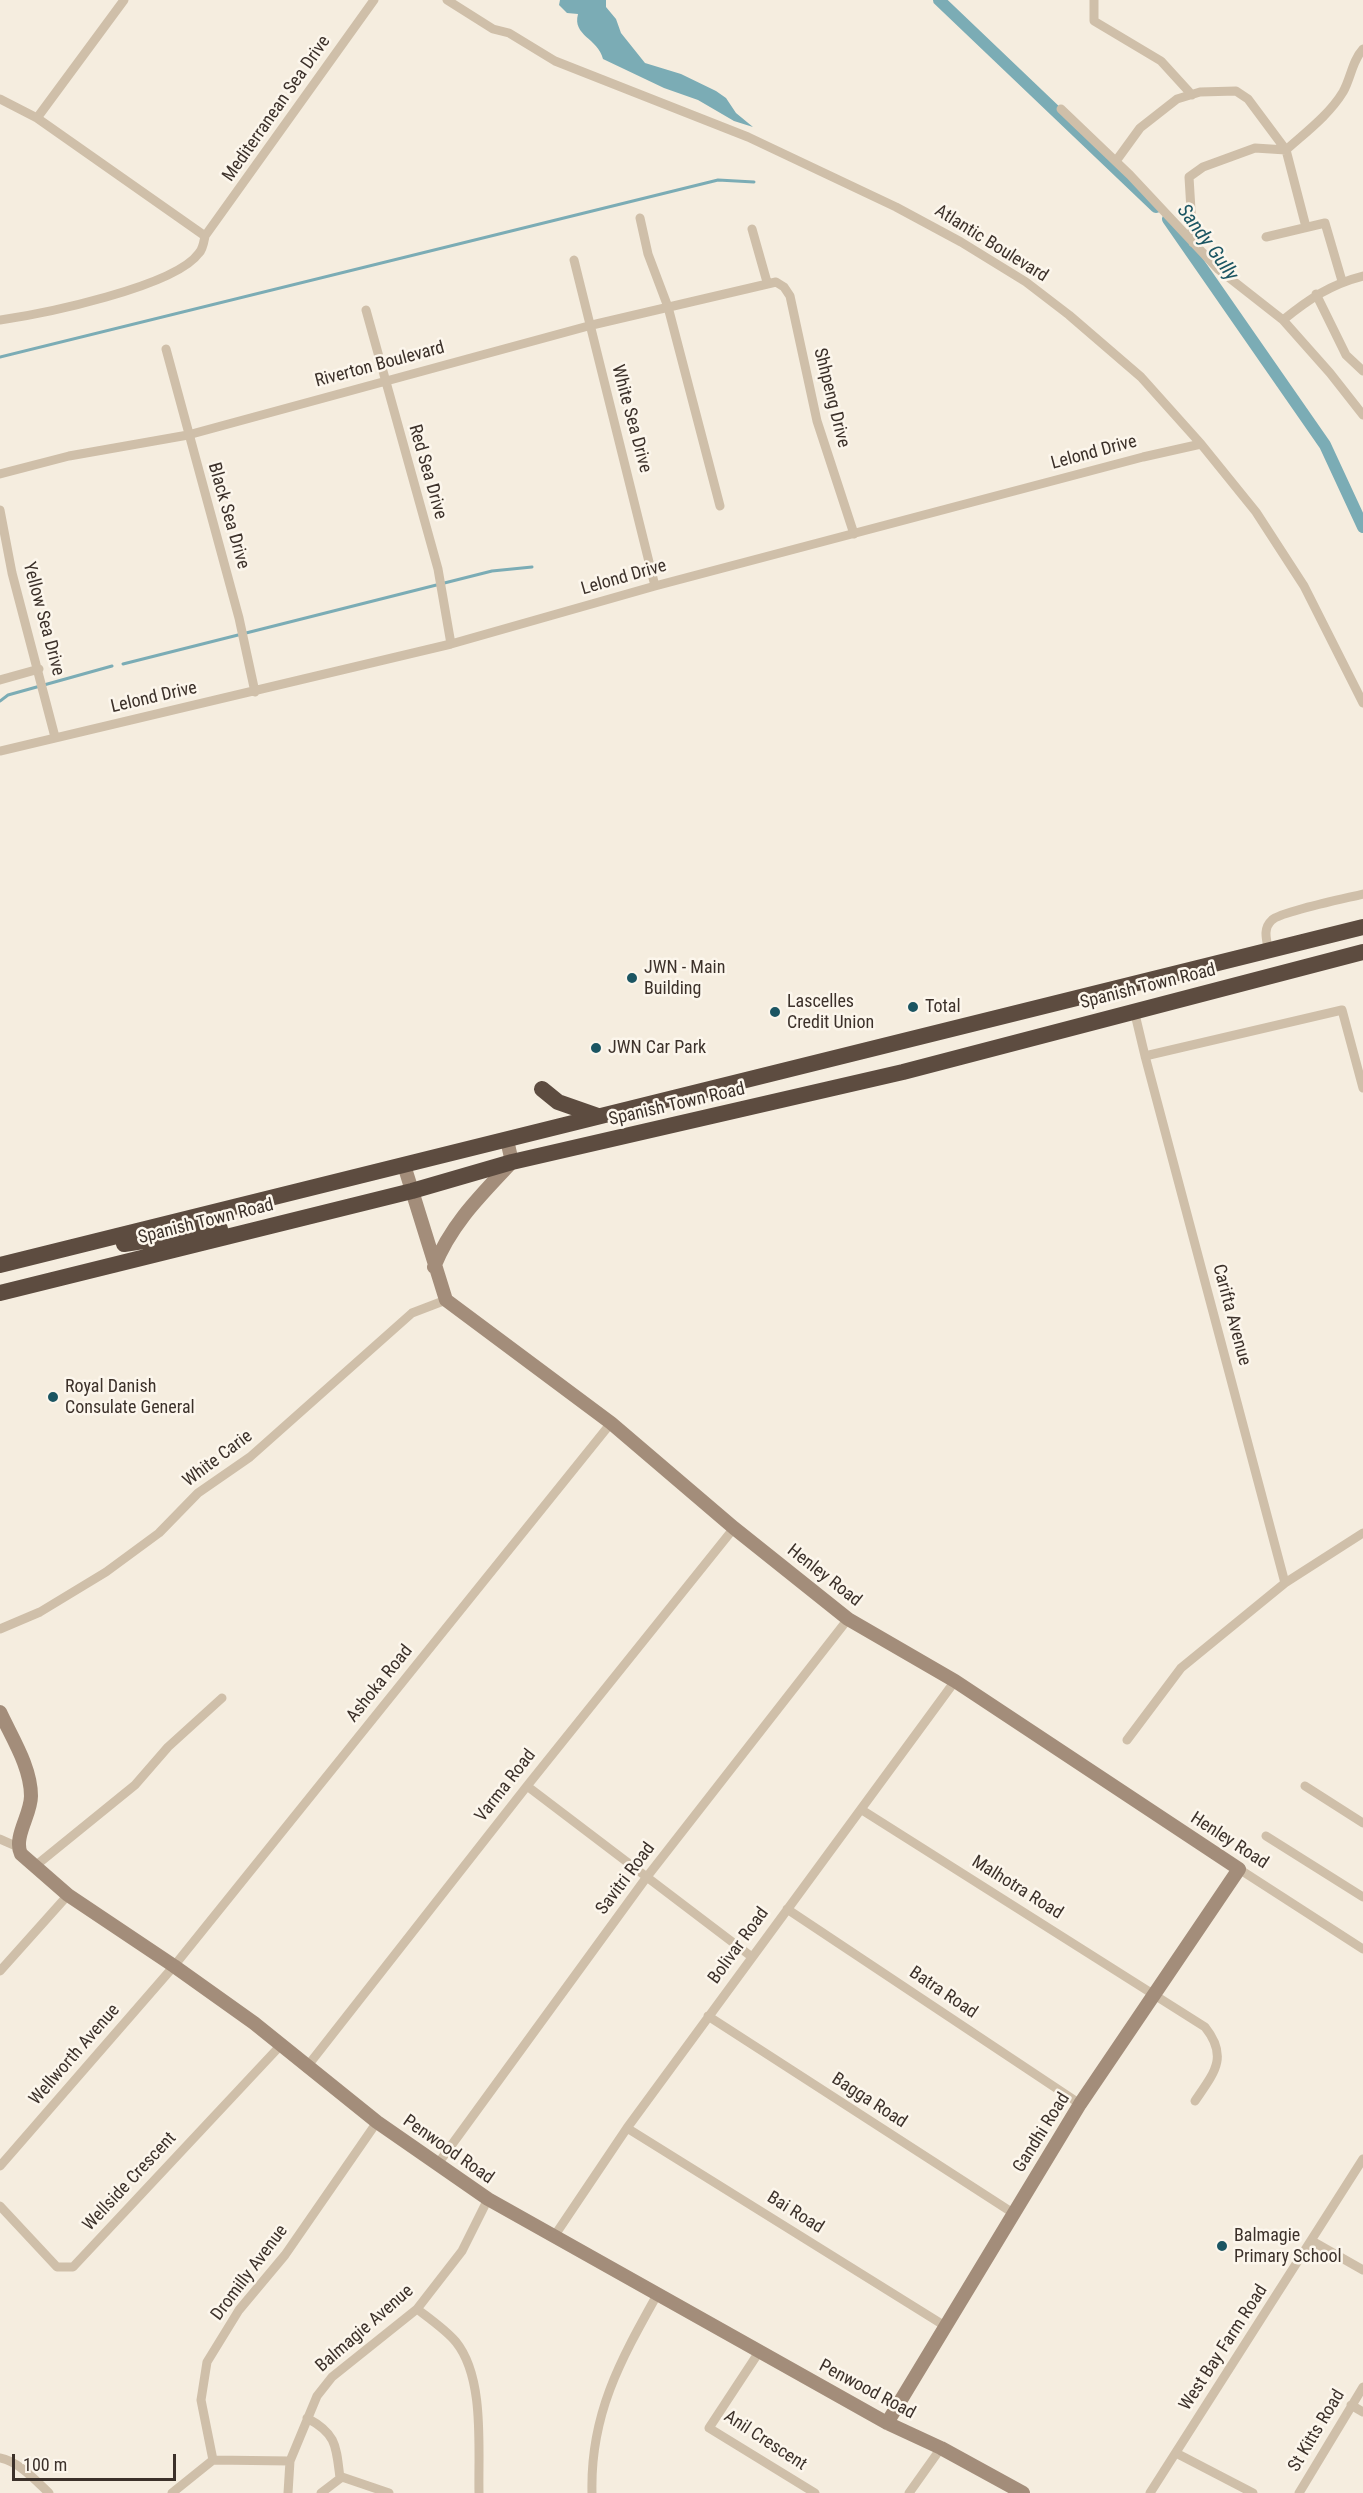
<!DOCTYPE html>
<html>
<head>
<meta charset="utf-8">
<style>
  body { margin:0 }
  #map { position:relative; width:1363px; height:2493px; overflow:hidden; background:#f5eddf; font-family:"Roboto Condensed",sans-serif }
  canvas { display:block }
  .scale { position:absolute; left:12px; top:2454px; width:164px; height:27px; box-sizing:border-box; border:3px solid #3c312a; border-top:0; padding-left:8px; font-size:18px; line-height:21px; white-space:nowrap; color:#3c312a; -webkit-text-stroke:4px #fcf6ec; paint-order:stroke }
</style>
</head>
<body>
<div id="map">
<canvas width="1363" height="2493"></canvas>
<div class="scale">100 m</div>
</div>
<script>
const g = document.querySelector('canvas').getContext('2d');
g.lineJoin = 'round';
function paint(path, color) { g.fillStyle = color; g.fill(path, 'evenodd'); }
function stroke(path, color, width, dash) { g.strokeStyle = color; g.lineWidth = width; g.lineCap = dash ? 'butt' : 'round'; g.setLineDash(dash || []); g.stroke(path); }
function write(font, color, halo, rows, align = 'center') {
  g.font = font + ' "Roboto Condensed",sans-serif'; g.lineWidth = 5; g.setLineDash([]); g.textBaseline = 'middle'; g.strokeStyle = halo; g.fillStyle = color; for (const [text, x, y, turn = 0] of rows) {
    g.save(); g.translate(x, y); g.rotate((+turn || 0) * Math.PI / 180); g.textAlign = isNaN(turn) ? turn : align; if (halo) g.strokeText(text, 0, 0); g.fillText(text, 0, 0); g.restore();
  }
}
paint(new Path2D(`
  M 560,0 L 606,0 L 606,7 L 616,19 L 621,33 L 645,63 L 681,74 L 716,91 L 726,98 L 736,113 L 753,127 L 734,121 L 698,100 L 664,88 L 603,59 C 598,38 572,36 578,14 L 567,13 L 559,5 Z`), '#7bacb5');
stroke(new Path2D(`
  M 0,357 L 718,180 L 754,182
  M 123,664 L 492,571 L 532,567
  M 0,701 L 8,695 L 112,666`), '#7bacb5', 3);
stroke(new Path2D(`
  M 939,0 L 1156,207
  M 1168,219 L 1325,445 L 1363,527`), '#7bacb5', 12);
stroke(new Path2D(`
  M 447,0 L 493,29 L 509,33 L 555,61 L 748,137 L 896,207 L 961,242 L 1026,282 L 1069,315 L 1141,377 L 1201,444 L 1256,512 L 1304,586 L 1363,703
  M 1094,0 L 1094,21 L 1161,61 L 1192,95
  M 0,99 L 37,118 L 205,236
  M 1061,109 L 1130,175 L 1218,269 L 1283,320 L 1330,373 L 1363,415
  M 37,118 L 124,0
  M 1116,161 L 1140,128 L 1177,99 L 1200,92 L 1236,91 L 1248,99 L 1286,150 L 1306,227
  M 640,218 L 648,254 L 668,307 L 720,506
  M 752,229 L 767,282
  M 1266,237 L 1325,223 L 1342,281
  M 1193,243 L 1189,177 L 1203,167 L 1255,148 L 1286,150 C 1306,132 1329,115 1343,92 C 1351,78 1352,61 1363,49
  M 574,260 L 655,586
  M 1316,294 L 1346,355 L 1363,371
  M 366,310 L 438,569 L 451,644
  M 0,320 C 42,314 175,287 199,253 C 203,249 204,241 205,236 L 374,0
  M 1283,320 C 1309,299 1331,284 1363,276
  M 166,349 L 239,618 L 255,692
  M 0,474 L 69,456 L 188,435 L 592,325 L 776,282 L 784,287 L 790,296 L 817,421 L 854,534
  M 0,510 L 12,573 L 55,737
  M 0,680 L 39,669
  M 0,751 L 451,644 L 655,586 L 1143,457 L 1201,444
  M 1269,952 C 1267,941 1262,929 1272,920 C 1280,912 1347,898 1363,894
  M 1134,1010 L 1145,1056 L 1342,1010 L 1363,1088
  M 1145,1056 L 1285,1583
  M 0,1629 L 40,1612 L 106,1572 L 159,1533 L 198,1493 L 250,1457 L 412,1313 L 446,1300
  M 1127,1740 L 1181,1668 L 1285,1583 L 1363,1533
  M 527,1786 L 752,1957
  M 1305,1786 L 1363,1823
  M 862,1810 L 1205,2027 C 1229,2057 1214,2073 1195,2101
  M 1266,1836 L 1363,1897
  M 0,1839 L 18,1847
  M 34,1867 L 135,1785 L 168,1747 L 222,1698
  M 1239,1869 L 1363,1949
  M 787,1909 L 1080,2104
  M 0,1971 L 68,1895
  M 708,2016 L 1013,2213
  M 306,2068 L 527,1786 L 734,1528
  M 627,2128 L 945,2326
  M 437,2165 L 646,1878 L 848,1619
  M 0,2166 L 174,1966 L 611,1423
  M 0,2206 L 57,2267 L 73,2267 L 280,2046
  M 555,2235 L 627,2128 L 955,1681
  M 1312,2241 L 1363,2270
  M 417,2309 C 430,2319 446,2330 456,2342 C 485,2378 478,2449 479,2493
  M 759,2352 L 709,2428 L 815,2493
  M 1351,2405 L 1363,2412
  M 307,2418 C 337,2434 336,2446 340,2478
  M 1176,2453 L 1253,2493
  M 0,2458 C 18,2461 36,2481 49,2493
  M 213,2460 L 201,2400 L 207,2362 L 239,2310 L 285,2255 L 377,2122
  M 213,2460 L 290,2461
  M 172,2493 L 213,2460
  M 288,2493 L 290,2461 L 317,2396 L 332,2377 L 417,2309 L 462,2251 L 488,2199
  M 321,2493 L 342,2477 L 389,2493
  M 592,2493 C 590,2415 620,2361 657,2295
  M 909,2493 L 941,2448
  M 1150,2493 L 1363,2159
  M 1299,2493 L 1363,2387`), '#cfbfa9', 9);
stroke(new Path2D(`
  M 404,1165 L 446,1300 L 611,1423 L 734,1528 L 848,1619 L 955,1681 L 1239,1869 L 1080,2104 L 887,2423
  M 434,1267 C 451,1224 481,1195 512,1162 L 507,1140
  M 0,1712 C 12,1738 31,1767 31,1796 C 31,1815 13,1837 21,1854 L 68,1895 L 174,1966 L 254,2023 L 377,2122 L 488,2199 L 887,2423 L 941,2448 L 1023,2493`), '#a38d7a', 14);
stroke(new Path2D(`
  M 542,1089 L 558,1102 L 598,1116
  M 124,1244 L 220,1229
  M 0,1265 L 1363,927
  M 0,1293 L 412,1191 L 512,1162 L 903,1072 L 1363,952`), '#5d4c40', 16);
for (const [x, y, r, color] of [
  [632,978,6,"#1b5562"],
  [913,1007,6,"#1b5562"],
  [775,1012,6,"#1b5562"],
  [596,1048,6,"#1b5562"],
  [53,1397,6,"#1b5562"],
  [1222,2246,6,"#1b5562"]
]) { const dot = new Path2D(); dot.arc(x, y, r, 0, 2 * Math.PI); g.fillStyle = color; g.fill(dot); stroke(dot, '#fcf6ec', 2); }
write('18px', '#3c312a', '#fcf6ec', [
  ["Mediterranean Sea Drive",277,109,-55],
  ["Atlantic Boulevard",991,244,32],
  ["Riverton Boulevard",380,365,-15],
  ["Shhpeng Drive",831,398,76],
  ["White Sea Drive",631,419,75],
  ["Lelond Drive",1094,453,-15],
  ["Red Sea Drive",427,472,74],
  ["Black Sea Drive",228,516,74],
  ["Lelond Drive",624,578,-16],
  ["Yellow Sea Drive",43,619,75],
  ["Lelond Drive",154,698,-13],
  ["Spanish Town Road",1148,987,-14],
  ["Spanish Town Road",677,1105,-13],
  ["Spanish Town Road",206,1222,-14],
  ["Carifta Avenue",1231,1315,75],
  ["White Carie",218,1459,-37],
  ["Henley Road",824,1576,38],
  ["Ashoka Road",380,1684,-51],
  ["Varma Road",506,1786,-52],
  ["Henley Road",1229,1841,33],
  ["Savitri Road",626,1879,-53],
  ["Malhotra Road",1017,1888,32],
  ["Bolivar Road",739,1946,-54],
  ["Batra Road",943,1993,34],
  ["Wellworth Avenue",75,2055,-49],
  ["Bagga Road",869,2101,33],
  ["Gandhi Road",1042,2133,-58],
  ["Penwood Road",448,2150,35],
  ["Wellside Crescent",130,2182,-47],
  ["Bai Road",795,2213,32],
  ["Dromilly Avenue",250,2273,-53],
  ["Balmagie Avenue",365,2329,-41],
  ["West Bay Farm Road",1224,2348,-57],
  ["Penwood Road",867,2390,28],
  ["St Kitts Road",1317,2431,-59],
  ["Anil Crescent",765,2441,33]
]);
write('18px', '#3c312a', '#fcf6ec', [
  ["JWN - Main",644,968],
  ["Building",644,989],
  ["Lascelles",787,1002],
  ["Credit Union",787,1023],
  ["Total",925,1007],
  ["JWN Car Park",608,1048],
  ["Royal Danish",65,1387],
  ["Consulate General",65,1408],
  ["Balmagie",1234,2236],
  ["Primary School",1234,2257]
], 'left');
write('italic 20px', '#1b5562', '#fcf6ec', [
  ["Sandy Gully",1207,243,54]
]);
</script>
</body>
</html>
